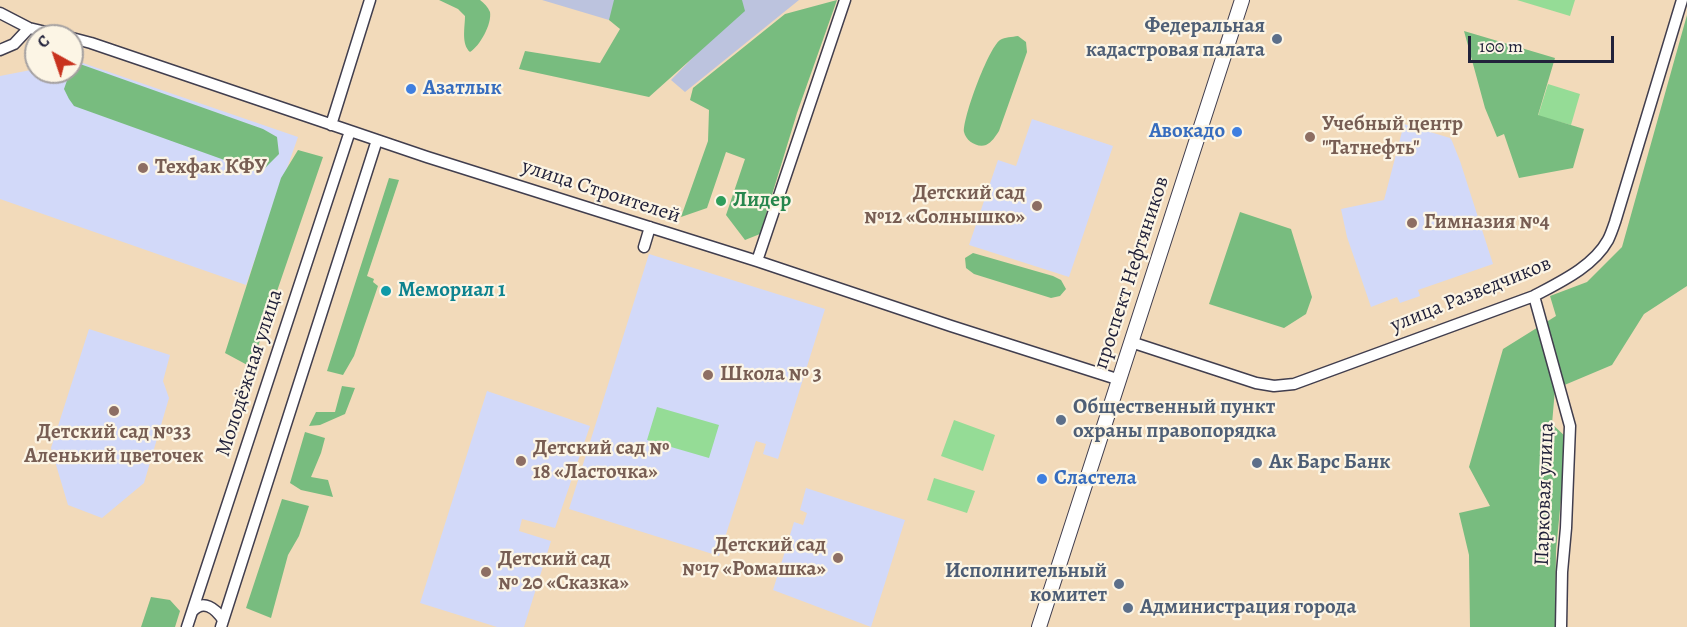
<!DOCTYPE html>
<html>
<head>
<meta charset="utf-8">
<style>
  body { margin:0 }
  #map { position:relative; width:1687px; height:627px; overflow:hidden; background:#f2daba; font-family:Alegreya,serif }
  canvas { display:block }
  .north { position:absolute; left:24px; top:24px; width:60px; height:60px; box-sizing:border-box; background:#fcf5e5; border:2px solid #a5a1a1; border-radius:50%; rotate:320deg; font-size:16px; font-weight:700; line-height:24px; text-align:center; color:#22223b }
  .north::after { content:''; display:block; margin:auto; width:21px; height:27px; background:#c8321e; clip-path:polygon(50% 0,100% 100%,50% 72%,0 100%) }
  .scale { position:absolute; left:1468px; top:36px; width:146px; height:27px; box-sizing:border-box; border:3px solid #22223b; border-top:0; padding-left:8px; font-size:18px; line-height:21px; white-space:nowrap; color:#22223b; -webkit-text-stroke:4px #fcf5e5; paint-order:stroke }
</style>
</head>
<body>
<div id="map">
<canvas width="1687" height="627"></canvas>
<div class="north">С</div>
<div class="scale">100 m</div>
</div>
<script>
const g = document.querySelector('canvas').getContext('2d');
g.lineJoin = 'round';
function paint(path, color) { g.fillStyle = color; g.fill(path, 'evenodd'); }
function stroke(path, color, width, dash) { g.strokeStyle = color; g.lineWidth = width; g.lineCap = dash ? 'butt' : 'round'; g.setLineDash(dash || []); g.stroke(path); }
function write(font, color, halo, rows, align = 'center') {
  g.font = font + ' Alegreya,serif'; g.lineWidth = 4.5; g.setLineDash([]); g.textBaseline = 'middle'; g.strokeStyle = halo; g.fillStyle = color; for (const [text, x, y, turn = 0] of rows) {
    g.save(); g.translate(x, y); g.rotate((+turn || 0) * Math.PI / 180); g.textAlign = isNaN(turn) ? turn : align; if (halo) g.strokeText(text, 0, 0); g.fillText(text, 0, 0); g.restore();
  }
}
paint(new Path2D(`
  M 77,61 L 298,137 L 246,285 L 0,199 L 0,76 L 36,69 L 36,72 L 72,72 L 72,62 Z
  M 1032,119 L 1113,146 L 1069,277 L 969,245 L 998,160 L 1016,166 Z
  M 1404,124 L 1450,138 L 1452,141 L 1460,161 L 1493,264 L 1418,290 L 1420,296 L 1400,303 L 1397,297 L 1371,307 L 1347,237 L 1341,209 L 1384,200 Z
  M 649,254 L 825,309 L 778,459 L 763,454 L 766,444 L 756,441 L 719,556 L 569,509 Z
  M 89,329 L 170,355 L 163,381 L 169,398 L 144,483 L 102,518 L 68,505 L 51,448 Z
  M 487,391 L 590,426 L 555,528 L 522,519 L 519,531 L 551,541 L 524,627 L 497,627 L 420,603 Z
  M 806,488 L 905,520 L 871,627 L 773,590 L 794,522 L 803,525 L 807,513 L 800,510 Z`), '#d2d9f9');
paint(new Path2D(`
  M 542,0 L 799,0 L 685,92 L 671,80 L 710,40 L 609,20 Z`), '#bcc3de');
paint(new Path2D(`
  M 1517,0 L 1575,0 L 1570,16 Z
  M 1548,84 L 1580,94 L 1571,125 L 1538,116 Z
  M 657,407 L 719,425 L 709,458 L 647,440 Z
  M 954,420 L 995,435 L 983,471 L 941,456 Z
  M 934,478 L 975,491 L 967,513 L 927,500 Z`), '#95dc96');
paint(new Path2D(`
  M 439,0 L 480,0 C 484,3 488,7 490,12 C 492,24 480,46 470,52 C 461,44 465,27 465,16 L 458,9 Z
  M 614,0 L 742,0 L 745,11 L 649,97 L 519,69 L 525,51 L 600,63 L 620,29 L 609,20 Z
  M 837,0 L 797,113 L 760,234 L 745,240 L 726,215 L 745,159 L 726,152 L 707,208 L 681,217 L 708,141 L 709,110 L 690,100 L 693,88 L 785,14 Z
  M 1687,15 L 1687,286 L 1644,314 L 1612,365 L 1555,389 L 1552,424 L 1567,438 L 1556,550 L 1555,627 L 1470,627 L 1469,555 L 1459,513 L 1490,506 L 1469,467 L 1503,349 L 1556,316 L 1550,296 L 1587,282 L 1622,247 Z
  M 1464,31 L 1555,58 L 1538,115 L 1584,129 L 1573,168 L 1519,178 L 1504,134 L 1497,137 L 1485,108 Z
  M 1018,36 L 1026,42 L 1027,52 L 999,131 C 995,137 992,142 986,145 C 977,148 966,141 964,132 C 963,117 988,49 1000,40 C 1005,37 1012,37 1018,36 Z
  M 80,64 L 263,129 L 277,137 L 279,154 L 264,169 L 255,171 L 74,106 L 69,99 L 64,89 L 70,72 Z
  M 298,150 L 323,157 L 251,367 L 225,353 L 281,178 Z
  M 389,178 L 399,180 L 367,276 L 374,279 L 373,282 L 378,286 L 354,356 L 343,375 L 327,371 Z
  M 1240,212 L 1291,229 L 1312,297 L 1306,314 L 1284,328 L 1209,304 Z
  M 973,253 L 1053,276 L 1061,280 L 1066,289 L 1060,296 L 1051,298 L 974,274 L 966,268 L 965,258 Z
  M 342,386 L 355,388 L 345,414 L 320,425 L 309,426 L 316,412 L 335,412 Z
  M 305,432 L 325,438 L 321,453 L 311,477 L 328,480 L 333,497 L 301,490 L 290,483 Z
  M 282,499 L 309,506 L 299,536 L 288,555 L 271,618 L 246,608 Z
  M 151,597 L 170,600 L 180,611 L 175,627 L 141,627 Z`), '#78bc7f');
const minor = new Path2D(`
  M 0,13 L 29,28 L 63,36
  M 72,38 L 91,43 L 427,157 L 757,261 L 951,326 L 1120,380
  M 0,50 L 14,44 L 29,28
  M 331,125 L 370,0
  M 644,247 L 650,227
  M 757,261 L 845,0
  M 1534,296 L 1570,426 L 1566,528 L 1562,572 L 1561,627
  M 1131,342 L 1256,383 L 1274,386 L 1294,384 L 1534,296 C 1560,282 1593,267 1608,240 C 1611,234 1613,228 1615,222 L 1682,0
  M 192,612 C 203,598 216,609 223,620
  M 187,627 L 350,131
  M 221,627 L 377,140`);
const major = new Path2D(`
  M 1039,627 L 1242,0`);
stroke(minor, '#413e4e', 13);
stroke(major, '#413e4e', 16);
stroke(minor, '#fff', 10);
stroke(major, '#fff', 14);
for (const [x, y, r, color] of [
  [1277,39,6,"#5c6f8a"],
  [411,89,6,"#3f7fe0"],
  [1237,132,6,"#3f7fe0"],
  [1310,137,6,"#8d6e63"],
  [143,168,6,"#8d6e63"],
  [721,201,6,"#2e9e5b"],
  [1037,206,6,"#8d6e63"],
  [1412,223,6,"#8d6e63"],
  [386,291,6,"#0f9aa8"],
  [708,375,6,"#8d6e63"],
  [114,411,6,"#8d6e63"],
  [1061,420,6,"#5c6f8a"],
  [521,461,6,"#8d6e63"],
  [1257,463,6,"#5c6f8a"],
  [1042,479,6,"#3f7fe0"],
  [838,558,6,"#8d6e63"],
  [486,572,6,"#8d6e63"],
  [1119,584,6,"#5c6f8a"],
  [1128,608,6,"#5c6f8a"]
]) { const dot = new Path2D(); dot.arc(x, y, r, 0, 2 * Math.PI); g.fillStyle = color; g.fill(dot); stroke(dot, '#fcf5e5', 2); }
write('bold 21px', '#4e5e75', '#fcf5e5', [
  ["Федеральная",1265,27,"right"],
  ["кадастровая палата",1265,51,"right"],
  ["Общественный пункт",1073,408],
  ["охраны правопорядка",1073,432],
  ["Ак Барс Банк",1269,463],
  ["Исполнительный",1107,572,"right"],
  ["комитет",1107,596,"right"],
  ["Администрация города",1140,608]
], 'left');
write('bold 21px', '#366cbe', '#fcf5e5', [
  ["Азатлык",423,89],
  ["Авокадо",1225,132,"right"],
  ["Сластела",1054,479]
], 'left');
write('bold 21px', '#785e54', '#fcf5e5', [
  ["Учебный центр",1322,125],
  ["\"Татнефть\"",1322,149],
  ["Техфак КФУ",155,168],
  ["Детский сад",1025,194,"right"],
  ["№12 «Солнышко»",1025,218,"right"],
  ["Гимназия №4",1424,223],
  ["Школа № 3",720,375],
  ["Детский сад №33",114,433,"center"],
  ["Аленький цветочек",114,457,"center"],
  ["Детский сад №",533,449],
  ["18 «Ласточка»",533,473],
  ["Детский сад",826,546,"right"],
  ["№17 «Ромашка»",826,570,"right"],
  ["Детский сад",498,560],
  ["№ 20 «Сказка»",498,584]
], 'left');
write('21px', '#22223b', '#fcf5e5', [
  ["улица Строителей",601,192,18],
  ["проспект Нефтяников",1132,273,-72],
  ["улица Разведчиков",1471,295,-22],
  ["Молодёжная улица",250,373,-72],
  ["Парковая улица",1545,494,-88]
]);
write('bold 21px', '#27864d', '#fcf5e5', [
  ["Лидер",733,201]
], 'left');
write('bold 21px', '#0d838f', '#fcf5e5', [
  ["Мемориал 1",398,291]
], 'left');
</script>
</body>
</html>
